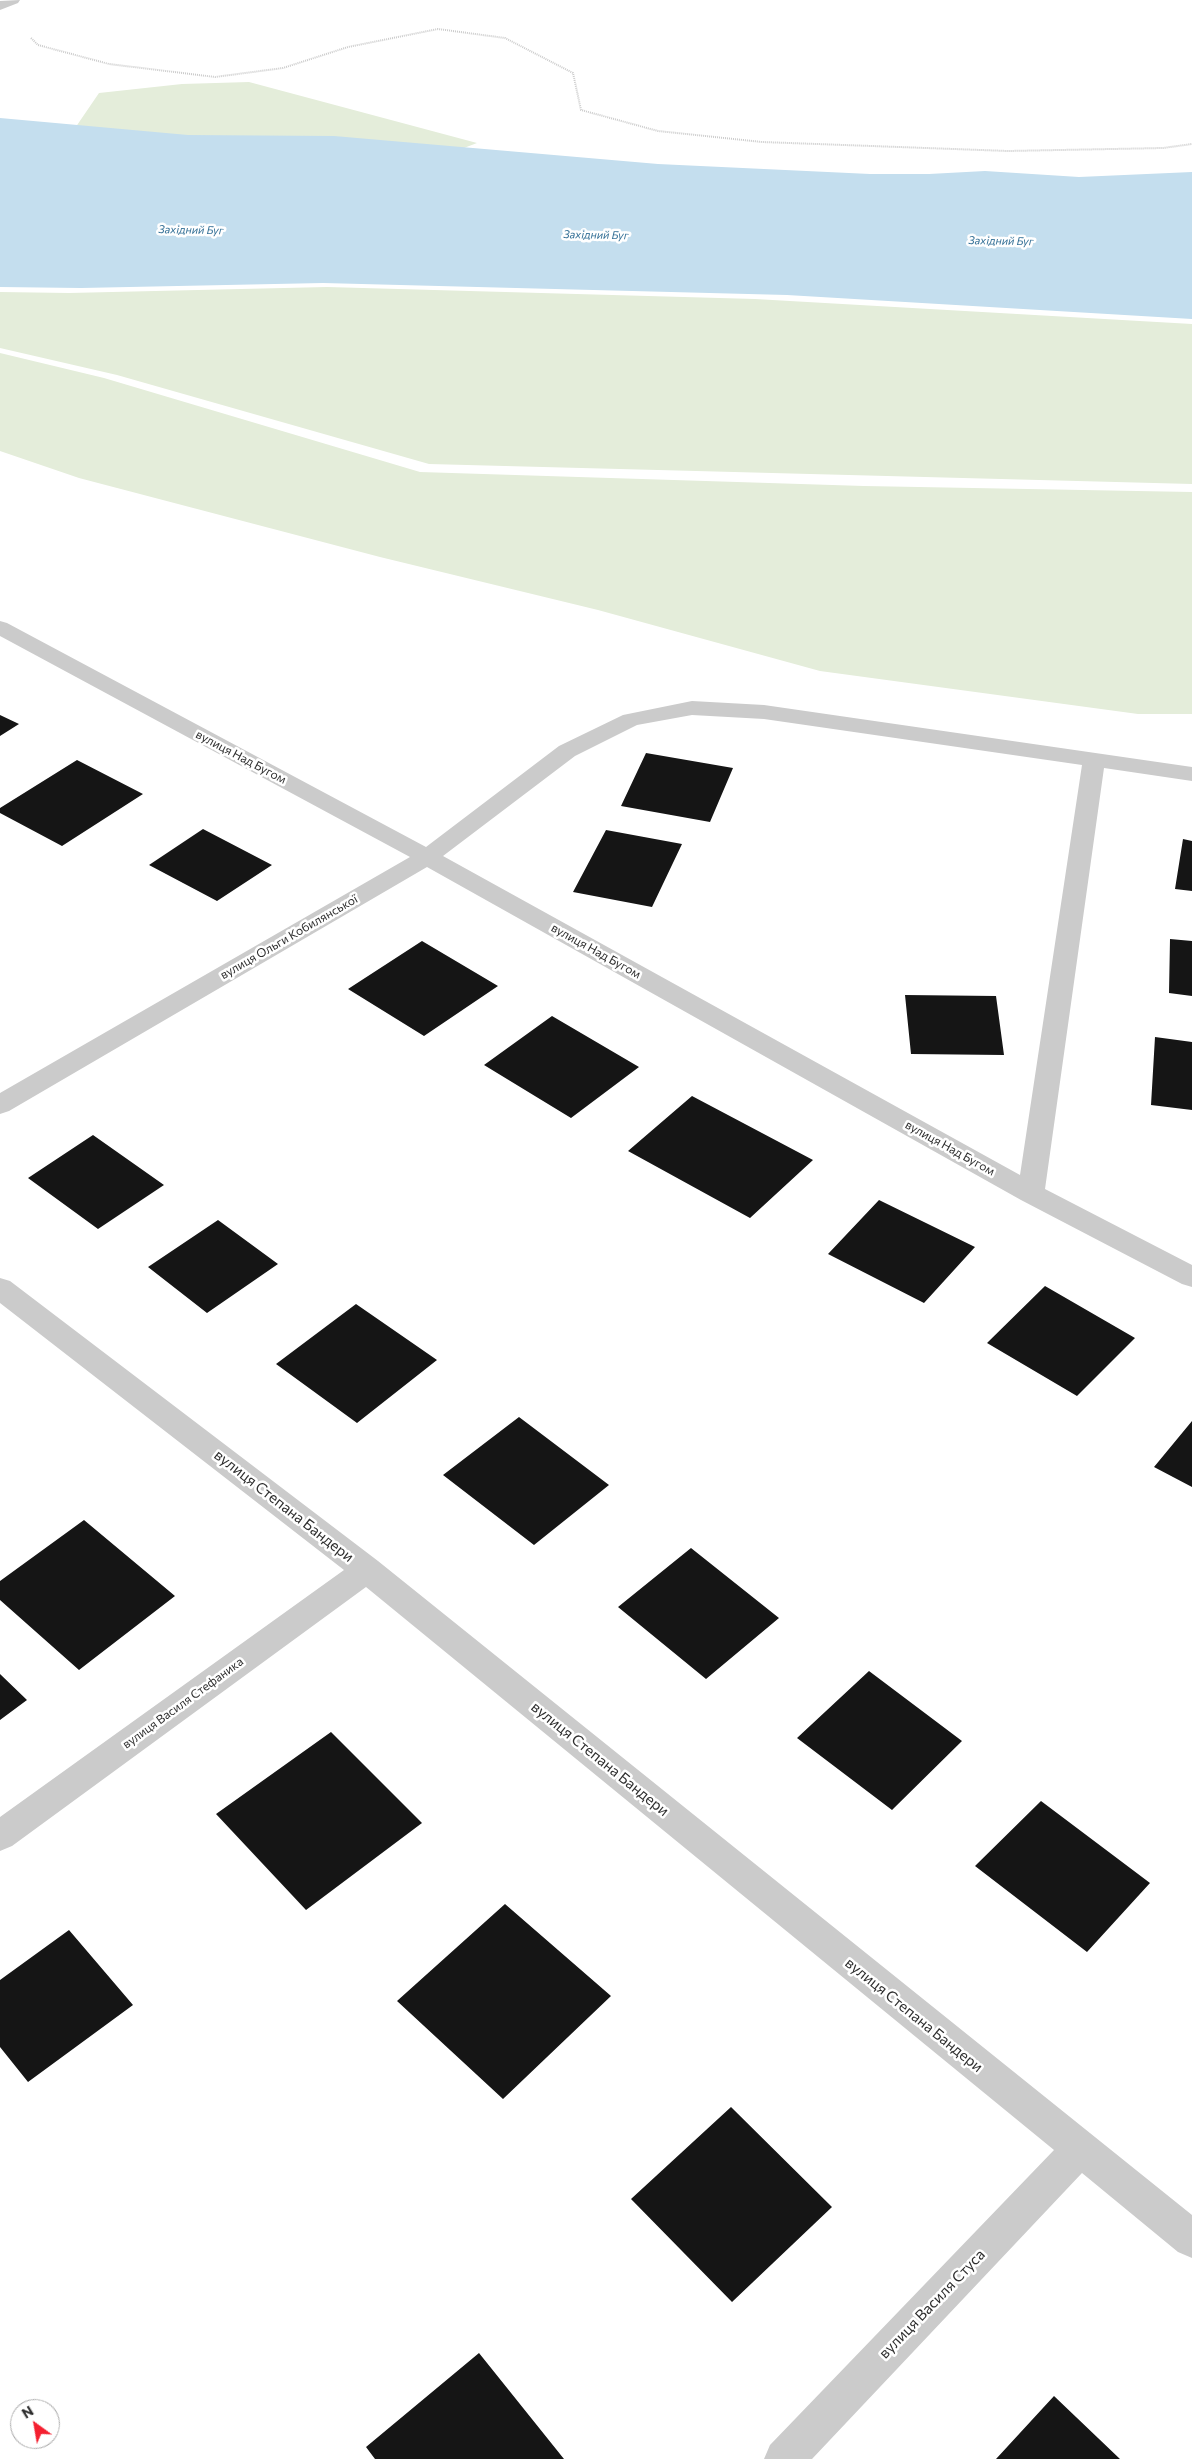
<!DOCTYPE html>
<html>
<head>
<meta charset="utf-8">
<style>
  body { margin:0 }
  #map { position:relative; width:1192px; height:2459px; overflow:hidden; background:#fff; font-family:Commissioner,sans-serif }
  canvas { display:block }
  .north { position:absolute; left:10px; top:2399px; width:50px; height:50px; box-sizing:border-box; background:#fff; border:1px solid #ababab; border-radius:50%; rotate:328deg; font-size:14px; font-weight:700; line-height:20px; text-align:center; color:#2e2e2e }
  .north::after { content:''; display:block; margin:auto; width:18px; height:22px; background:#f42030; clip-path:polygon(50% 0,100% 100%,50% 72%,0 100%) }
</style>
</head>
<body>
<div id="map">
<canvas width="1192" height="2459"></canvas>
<div class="north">N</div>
</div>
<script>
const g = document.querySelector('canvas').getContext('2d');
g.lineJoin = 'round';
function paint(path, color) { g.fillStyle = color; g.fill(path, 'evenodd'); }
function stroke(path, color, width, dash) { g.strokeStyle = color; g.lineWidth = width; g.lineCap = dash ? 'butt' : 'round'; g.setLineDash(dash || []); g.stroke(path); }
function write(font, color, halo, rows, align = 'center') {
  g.font = font + ' Commissioner,sans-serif'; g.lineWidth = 5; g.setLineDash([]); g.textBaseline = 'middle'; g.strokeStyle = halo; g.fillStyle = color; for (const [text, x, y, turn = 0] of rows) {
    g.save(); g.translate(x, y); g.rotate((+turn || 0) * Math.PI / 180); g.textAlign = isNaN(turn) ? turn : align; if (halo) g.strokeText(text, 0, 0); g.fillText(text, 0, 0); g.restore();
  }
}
paint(new Path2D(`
  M 249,82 L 477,143 L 430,161 L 71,134 L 99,93 L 182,84 Z
  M 327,287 L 755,299 L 1192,324 L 1192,484 L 429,464 L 117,375 L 0,348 L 0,292 L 69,293 Z
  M 0,353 L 104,378 L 420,472 L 864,486 L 1192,492 L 1192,714 L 1138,714 L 820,671 L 598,610 L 380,557 L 79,478 L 0,451 Z`), '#e4edda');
paint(new Path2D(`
  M 0,118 L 188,135 L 334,136 L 658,164 L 870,174 L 929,174 L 985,171 L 1079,177 L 1192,172 L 1192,319 L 787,295 L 323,283 L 81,288 L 0,287 Z`), '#c4deee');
paint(new Path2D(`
  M 0,715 L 19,724 L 0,736 Z
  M 646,753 L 733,768 L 710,822 L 621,806 Z
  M 77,760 L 143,794 L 62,846 L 0,813 L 0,808 Z
  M 203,829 L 272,865 L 217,901 L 149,865 Z
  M 606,830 L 682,844 L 652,907 L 573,892 Z
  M 1183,839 L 1192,841 L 1192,891 L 1175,889 Z
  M 1170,939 L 1192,941 L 1192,996 L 1169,993 Z
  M 422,941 L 498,986 L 424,1036 L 348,989 Z
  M 905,995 L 996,996 L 1004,1055 L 911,1054 Z
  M 552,1016 L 639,1067 L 571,1118 L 484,1065 Z
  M 1155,1037 L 1192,1042 L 1192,1110 L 1151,1105 Z
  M 692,1096 L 813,1160 L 750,1218 L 628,1151 Z
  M 93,1135 L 164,1185 L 98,1229 L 28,1178 Z
  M 879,1200 L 975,1247 L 924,1303 L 828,1254 Z
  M 218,1220 L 278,1264 L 207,1313 L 148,1267 Z
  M 1045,1286 L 1135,1338 L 1077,1396 L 987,1343 Z
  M 356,1304 L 437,1360 L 357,1423 L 276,1364 Z
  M 519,1417 L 609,1485 L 534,1545 L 443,1475 Z
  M 1192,1421 L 1192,1487 L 1154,1467 Z
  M 84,1520 L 175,1596 L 79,1670 L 0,1600 L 0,1581 Z
  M 691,1548 L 779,1618 L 706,1679 L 618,1607 Z
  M 869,1671 L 962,1741 L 892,1810 L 797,1738 Z
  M 0,1674 L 27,1700 L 0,1720 Z
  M 331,1732 L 422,1823 L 306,1910 L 216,1814 Z
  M 1041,1801 L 1150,1883 L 1087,1952 L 975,1866 Z
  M 505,1904 L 611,1996 L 503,2099 L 397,2001 Z
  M 69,1930 L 133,2005 L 28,2082 L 0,2047 L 0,1980 Z
  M 731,2107 L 832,2207 L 732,2302 L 631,2199 Z
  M 479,2353 L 564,2459 L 375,2459 L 366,2447 Z
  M 1054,2396 L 1120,2459 L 996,2459 Z`), '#151515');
stroke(new Path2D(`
  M 31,38 L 38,45 L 109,64 L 215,77 L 283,68 L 348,47 L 438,29 L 505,38 L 573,73 L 581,110 L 658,131 L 762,142 L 1008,151 L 1163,148 L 1192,144`), '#cbcbcb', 2, [1, 1]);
paint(new Path2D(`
  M 20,0 L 18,3 L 0,10 L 0,1 Z
  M 0,621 L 7,623 L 426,847 L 559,746 L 623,715 L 692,701 L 764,705 L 1192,767 L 1192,781 L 1104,768 L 1045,1189 L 1192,1265 L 1192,1287 L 1182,1284 L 1021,1200 L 427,867 L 9,1111 L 0,1114 L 0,1093 L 410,857 L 0,636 ZM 692,715 L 764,719 L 1082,765 L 1020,1175 L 443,856 L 575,756 L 637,725 Z
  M 0,1278 L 10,1281 L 378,1561 L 1192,2215 L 1192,2258 L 1178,2252 L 1082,2173 L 812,2459 L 764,2459 L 770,2445 L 1054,2150 L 366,1587 L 12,1846 L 0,1851 L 0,1817 L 344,1570 L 0,1303 Z`), '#cbcbcb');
write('italic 11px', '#357197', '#fff', [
  ["Західний Буг",191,230,1],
  ["Західний Буг",596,235,1],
  ["Західний Буг",1001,241,1]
]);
write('12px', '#2e2e2e', '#fff', [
  ["вулиця Над Бугом",241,757,28],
  ["вулиця Ольги Кобилянської",289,937,-30],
  ["вулиця Над Бугом",596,951,29],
  ["вулиця Над Бугом",950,1148,29],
  ["вулиця Василя Стефаника",183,1703,-36]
]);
write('15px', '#2e2e2e', '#fff', [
  ["вулиця Степана Бандери",284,1506,38],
  ["вулиця Степана Бандери",600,1759,39],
  ["вулиця Степана Бандери",914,2015,39],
  ["вулиця Василя Стуса",932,2304,-46]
]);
</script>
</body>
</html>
